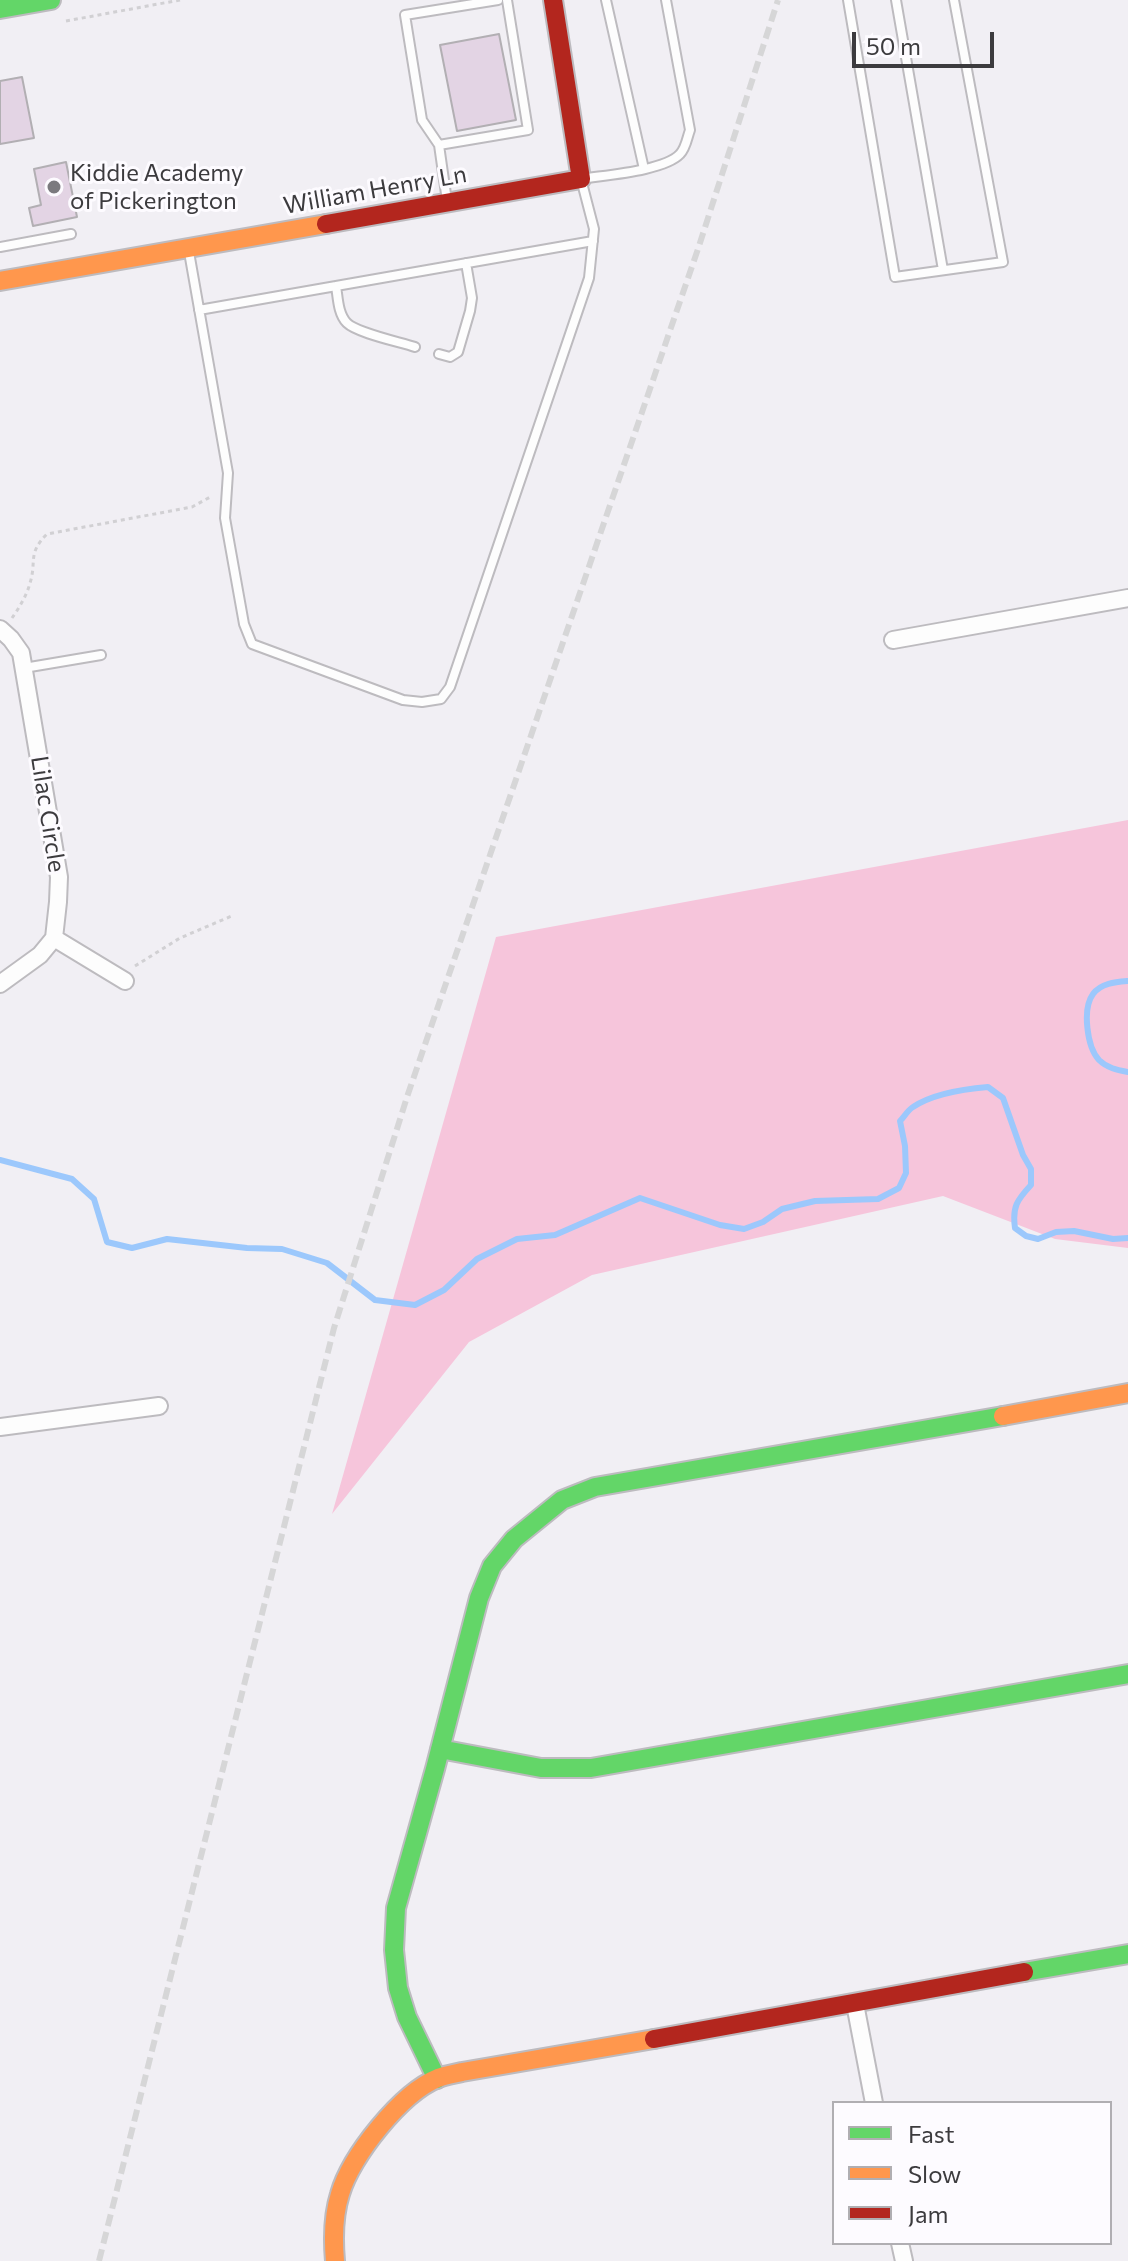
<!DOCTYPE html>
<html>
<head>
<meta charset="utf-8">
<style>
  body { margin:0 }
  #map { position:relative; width:1128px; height:2261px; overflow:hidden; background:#f1eff4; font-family:Commissioner,sans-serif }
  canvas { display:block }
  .legend { position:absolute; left:832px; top:2101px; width:280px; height:144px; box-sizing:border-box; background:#fdfbff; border:2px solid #b0aeb2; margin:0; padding:10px 14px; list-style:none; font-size:24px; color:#3c3b3e }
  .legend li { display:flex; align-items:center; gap:16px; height:40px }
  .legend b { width:40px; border:2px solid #b0aeb2 }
  .scale { position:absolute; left:852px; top:32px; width:142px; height:36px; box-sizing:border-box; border:4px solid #3c3b3e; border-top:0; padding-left:10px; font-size:24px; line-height:28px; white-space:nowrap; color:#3c3b3e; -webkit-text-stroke:6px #fdfbff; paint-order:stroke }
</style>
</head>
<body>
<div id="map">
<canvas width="1128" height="2261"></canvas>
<ul class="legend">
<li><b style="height:10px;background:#63d668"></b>Fast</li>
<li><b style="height:10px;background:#ff974d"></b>Slow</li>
<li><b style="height:10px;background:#b3261e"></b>Jam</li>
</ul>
<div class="scale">50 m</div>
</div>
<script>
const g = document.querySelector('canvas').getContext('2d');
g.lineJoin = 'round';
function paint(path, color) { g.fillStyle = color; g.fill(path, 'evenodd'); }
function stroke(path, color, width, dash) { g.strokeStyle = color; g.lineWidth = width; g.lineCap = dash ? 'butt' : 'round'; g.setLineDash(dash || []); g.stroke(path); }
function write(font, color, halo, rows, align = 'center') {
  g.font = font + ' Commissioner,sans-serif'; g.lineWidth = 6; g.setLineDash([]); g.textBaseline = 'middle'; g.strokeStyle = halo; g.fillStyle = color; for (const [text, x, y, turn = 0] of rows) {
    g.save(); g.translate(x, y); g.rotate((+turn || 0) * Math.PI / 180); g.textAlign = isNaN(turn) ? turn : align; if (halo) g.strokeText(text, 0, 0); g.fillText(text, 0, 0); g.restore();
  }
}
paint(new Path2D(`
  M 1128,820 L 1128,1248 L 1055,1239 L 943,1196 L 592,1275 L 469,1342 L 332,1514 L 496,937 Z`), '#f6c5db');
stroke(new Path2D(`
  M 1128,981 C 1116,982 1101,983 1093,994 C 1082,1009 1087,1047 1099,1060 C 1107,1068 1117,1070 1128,1072
  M 0,1160 L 72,1179 L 94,1199 L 107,1242 L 132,1248 L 167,1239 L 247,1248 L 282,1249 L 327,1263 L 375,1300 L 415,1305 L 444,1290 L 477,1259 L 517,1239 L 555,1235 L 640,1198 L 720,1225 L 744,1229 L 763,1222 L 782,1209 L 815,1201 L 878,1199 L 899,1188 L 906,1173 L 905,1146 L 900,1121 C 904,1117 908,1110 913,1107 C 934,1093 964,1089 988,1087 L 1003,1098 L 1023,1155 L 1031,1169 L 1031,1185 C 1017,1200 1012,1207 1015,1228 L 1026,1236 L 1038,1239 L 1056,1232 L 1074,1231 L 1113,1239 L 1128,1238`), '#9cc8fc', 6);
const building = new Path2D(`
  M 499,34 L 516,120 L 457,131 L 440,45 Z
  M 22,77 L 34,138 L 0,144 L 0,81 Z
  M 66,162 L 77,217 L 33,226 L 29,208 L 41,205 L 34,169 Z`);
paint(building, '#e3d4e4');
stroke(building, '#b2afb3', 2);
const lane = new Path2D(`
  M 606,0 L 644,169
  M 848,0 L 895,277 L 1003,262 L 954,0
  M 896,0 L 943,270
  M 439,145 L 528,130 L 507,0
  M 447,201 L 439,145 L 422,120 L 405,15 L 498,0
  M 0,247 L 71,234
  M 189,252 L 228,473 L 225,518 L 244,624 L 252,644 L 403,700 L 422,702 L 441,699 L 450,687 L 589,278 L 594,229 L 581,179 C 605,175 664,171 680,154 C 686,148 687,138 690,130 L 666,0
  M 336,286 C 338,298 338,314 347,323 C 357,333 400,342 415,347
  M 199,310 L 593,241
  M 439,354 L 450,357 L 458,352 L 470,311 L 472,298 L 466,263
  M 24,668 L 101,655`);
const street = new Path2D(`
  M 0,629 L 11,639 L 21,653 L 59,877 L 58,902 L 54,938 L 40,955 L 0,984
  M 893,640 L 1128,598
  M 54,938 L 125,981
  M 0,1427 L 159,1406
  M 855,2004 L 874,2103
  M 900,2243 L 904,2261`);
const fast = new Path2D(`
  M 0,9 L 51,0
  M 440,1749 L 541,1768 L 591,1768 L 1128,1674
  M 1024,1972 L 1128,1954
  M 437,2079 L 407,2017 L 398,1988 L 394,1950 L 396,1908 L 435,1769 L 479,1598 L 492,1566 L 514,1539 L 562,1500 L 595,1487 L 1003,1416`);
const slow = new Path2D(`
  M 0,281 L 326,224
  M 1003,1416 L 1128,1393
  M 335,2261 C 333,2238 333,2216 340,2194 C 351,2156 401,2093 438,2078 C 446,2075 454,2074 462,2072 L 654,2039`);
const jam = new Path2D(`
  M 326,224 L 581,179 L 553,0
  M 654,2039 L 1024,1972`);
stroke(lane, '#bdbbbf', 12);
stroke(street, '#bdbbbf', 20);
stroke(fast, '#bdbbbf', 22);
stroke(slow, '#bdbbbf', 22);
stroke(jam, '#bdbbbf', 22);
stroke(new Path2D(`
  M 66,21 L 180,0
  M 12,618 C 19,608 27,595 30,583 C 37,561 27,554 47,534 L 192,507 L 212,496
  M 135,966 L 180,938 L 234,915`), '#d1d0d3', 3, [4, 4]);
stroke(lane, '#fdfdfd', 8);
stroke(street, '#fdfdfd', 16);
stroke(fast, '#63d668', 18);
stroke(slow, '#ff974d', 18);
stroke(jam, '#b3261e', 18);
stroke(new Path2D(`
  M 99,2261 L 334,1328 L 408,1094 L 699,246 L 778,0`), '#d6d6d7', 6, [12, 6]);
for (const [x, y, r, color] of [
  [54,187,8,"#7b7a7e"]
]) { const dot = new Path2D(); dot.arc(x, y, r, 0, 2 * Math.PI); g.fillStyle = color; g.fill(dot); stroke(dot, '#fdfbff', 3); }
write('24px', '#3c3b3e', '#fdfbff', [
  ["Kiddie Academy",70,173],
  ["of Pickerington",70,201]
], 'left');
write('24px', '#3c3b3e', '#fdfbff', [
  ["William Henry Ln",375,190,-10],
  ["Lilac Circle",48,814,81]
]);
</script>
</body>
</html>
